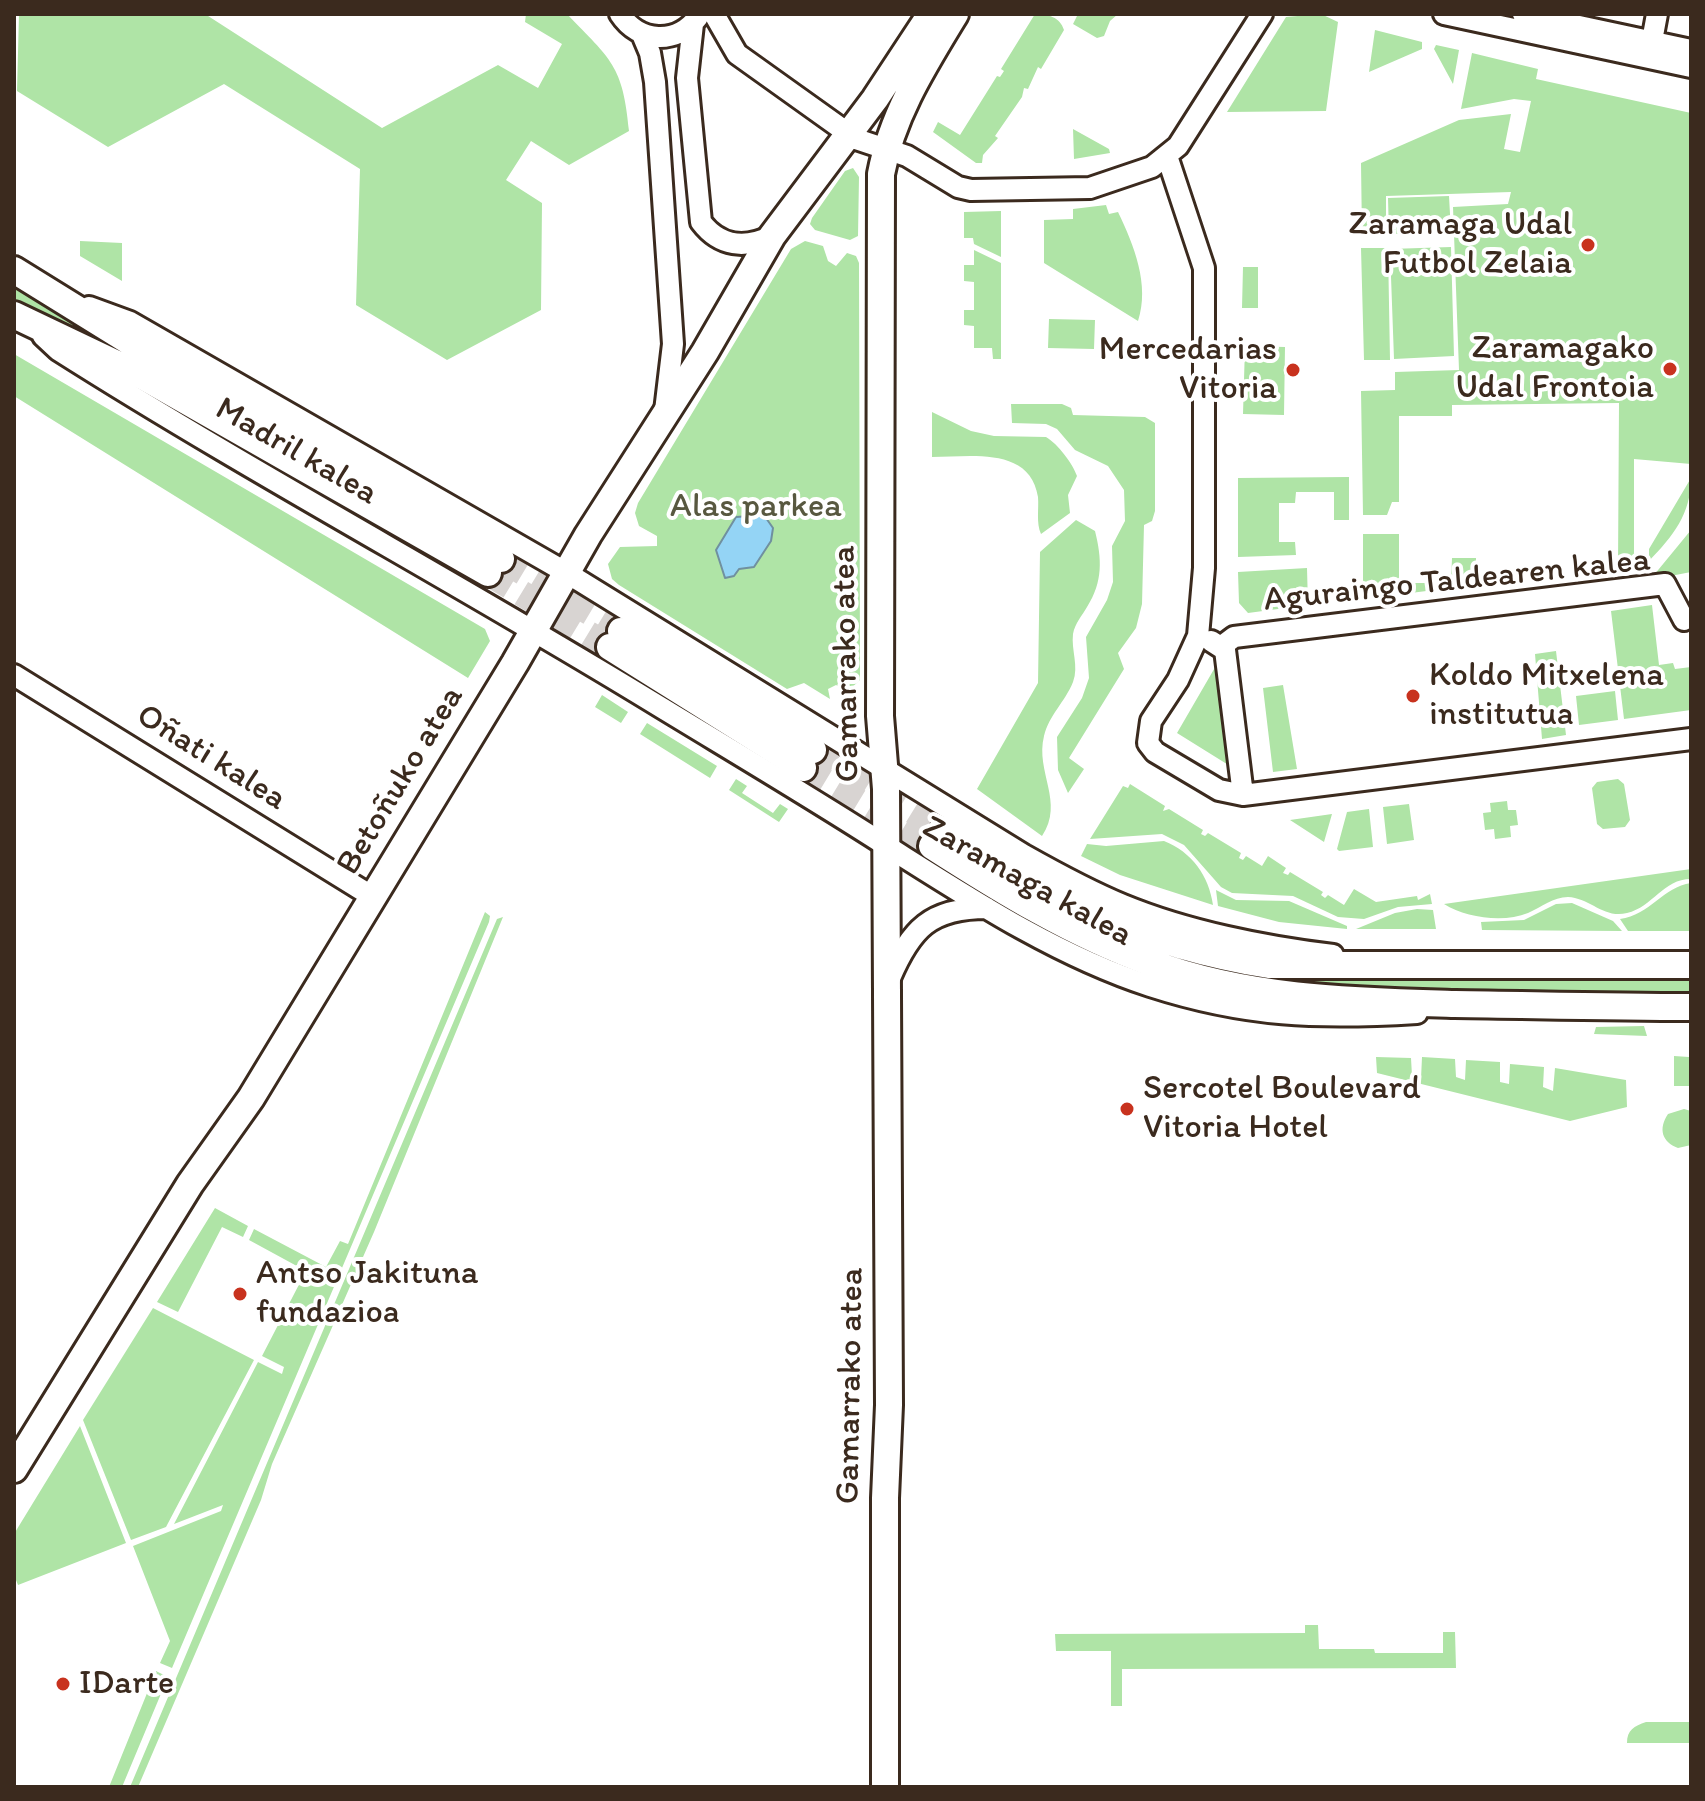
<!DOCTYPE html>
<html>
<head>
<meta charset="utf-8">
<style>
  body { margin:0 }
  #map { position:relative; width:1705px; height:1801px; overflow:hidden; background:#fff; font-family:Itim,sans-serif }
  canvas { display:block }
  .frame { position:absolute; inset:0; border:16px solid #3b2a1e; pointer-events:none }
</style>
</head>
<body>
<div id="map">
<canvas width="1705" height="1801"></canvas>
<div class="frame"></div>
</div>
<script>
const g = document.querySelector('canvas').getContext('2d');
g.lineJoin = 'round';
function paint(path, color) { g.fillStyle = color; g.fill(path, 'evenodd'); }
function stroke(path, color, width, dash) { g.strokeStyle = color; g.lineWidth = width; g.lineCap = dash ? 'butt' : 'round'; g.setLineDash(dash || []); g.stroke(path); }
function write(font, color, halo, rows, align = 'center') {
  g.font = font + ' Itim,sans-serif'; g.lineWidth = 8; g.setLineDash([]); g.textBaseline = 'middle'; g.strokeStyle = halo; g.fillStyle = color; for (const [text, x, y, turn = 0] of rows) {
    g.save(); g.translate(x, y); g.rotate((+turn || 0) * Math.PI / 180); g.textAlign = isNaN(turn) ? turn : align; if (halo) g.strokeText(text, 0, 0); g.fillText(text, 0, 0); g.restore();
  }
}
paint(new Path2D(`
  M 19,14 L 205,14 L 382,128 L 498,65 L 538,88 L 562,44 L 525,22 L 526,14 L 567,14 C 611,60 623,65 629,131 L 569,165 L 531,141 L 506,180 L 542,203 L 541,310 L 447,360 L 356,305 L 360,169 L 224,84 L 108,147 L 17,91 Z
  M 1035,14 C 1048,14 1060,17 1064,30 L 1041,69 L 1038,67 L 1028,89 L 1024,88 L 1022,97 L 995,136 L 998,138 L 983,155 L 982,163 L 976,163 L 933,132 L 938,122 L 960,135 L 997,76 L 1000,77 L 1004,71 L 1001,69 Z
  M 1078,14 L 1118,14 L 1110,21 L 1104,36 L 1097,38 L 1073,24 Z
  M 1321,14 L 1338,22 L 1326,111 L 1227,112 L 1286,17 Z
  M 1375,30 L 1422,42 L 1422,49 L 1369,72 Z
  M 1436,45 L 1459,50 L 1453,84 L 1434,49 Z
  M 1472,53 L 1538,69 L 1536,79 L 1691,113 L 1691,464 L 1634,459 L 1634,565 L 1618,567 L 1619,403 L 1452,405 L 1452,416 L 1399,416 L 1399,502 L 1392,502 L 1387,515 L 1363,515 L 1361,391 L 1395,390 L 1395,372 L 1459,370 L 1453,207 L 1508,204 L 1511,192 L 1386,196 L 1386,234 L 1362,235 L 1361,163 L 1459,120 L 1511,114 L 1504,149 L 1520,152 L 1531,101 L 1514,99 L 1461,109 Z
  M 1073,129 L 1109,149 L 1110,153 L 1074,159 Z
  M 853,168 L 859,177 L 858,236 L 850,240 L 815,230 L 810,224 L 812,218 L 845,171 Z
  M 1449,196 L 1451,232 L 1389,234 L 1388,198 Z
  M 1106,205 L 1109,214 L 1118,212 C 1134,245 1150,285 1138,321 L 1044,263 L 1044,220 L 1073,219 L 1073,209 Z
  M 1001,211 L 1001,257 L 974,244 L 973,238 L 964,238 L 964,212 Z
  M 80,241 L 122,243 L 122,281 L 80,256 Z
  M 805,241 L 823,246 L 828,261 L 836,266 L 847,253 L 856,256 L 859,263 L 860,680 L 848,691 L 836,685 L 828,689 L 830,699 L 804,683 L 787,689 L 619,585 L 612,579 L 608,564 L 620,547 L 657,546 L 657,536 L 639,526 L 635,513 L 638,503 L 791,249 Z
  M 1451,247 L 1454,356 L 1394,359 L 1390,249 Z
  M 1361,248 L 1388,248 L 1390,360 L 1364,360 Z
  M 974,250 L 1001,263 L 1001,359 L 993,359 L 992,348 L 974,348 L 974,326 L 964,325 L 964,310 L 974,310 L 974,282 L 964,281 L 964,265 L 974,265 Z
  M 1243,267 L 1258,267 L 1258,308 L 1242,308 Z
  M 14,285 L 169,377 L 14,300 Z
  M 1049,319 L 1095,320 L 1094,349 L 1048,348 Z
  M 1245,346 L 1285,347 L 1284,415 L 1243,414 Z
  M 14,354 L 485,629 L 490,641 L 468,678 L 14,396 Z
  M 1011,404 L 1062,404 L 1071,408 L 1073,415 L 1145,417 L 1155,423 L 1155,511 L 1152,521 L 1144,525 L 1142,604 L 1136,628 L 1118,653 L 1124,669 L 1069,758 L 1084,769 L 1068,793 L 1058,770 L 1057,737 L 1082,698 L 1089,678 L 1086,637 L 1107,600 L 1113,582 L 1112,546 L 1125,521 L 1124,490 L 1108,466 L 1075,450 L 1057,429 L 1046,424 L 1012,423 Z
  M 932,412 L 971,431 L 994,436 L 1046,437 C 1058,444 1073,464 1077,476 L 1068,495 L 1070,513 L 1041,534 C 1036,523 1039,509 1038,497 C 1030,446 970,457 932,457 Z
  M 1349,477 L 1349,520 L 1334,520 L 1334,492 L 1296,492 L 1295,503 L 1279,503 L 1279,542 L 1295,542 L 1296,555 L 1238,557 L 1238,478 Z
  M 1691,478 C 1691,514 1673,536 1649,561 L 1649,549 Z
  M 1076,520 L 1095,531 C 1102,559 1103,582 1087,607 C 1082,616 1075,623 1073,634 C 1071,650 1079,666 1073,682 C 1065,702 1049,715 1044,736 C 1035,772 1065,802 1042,836 L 977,789 L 1038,683 L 1040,552 Z
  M 1691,530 L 1691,572 L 1655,579 L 1654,575 Z
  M 1363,534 L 1399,534 L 1399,583 L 1451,583 L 1452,558 L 1476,558 L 1476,579 L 1482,584 L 1363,599 Z
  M 1307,568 L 1308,605 L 1248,613 L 1239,603 L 1238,572 Z
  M 1652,605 L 1659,665 L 1673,663 L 1675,669 L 1691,667 L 1691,710 L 1624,719 L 1611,611 Z
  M 1556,651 L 1566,735 L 1542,739 L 1535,654 Z
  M 1217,664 L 1219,664 L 1230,766 L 1177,733 Z
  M 1283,685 L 1297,769 L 1273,772 L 1263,688 Z
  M 1615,691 L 1618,720 L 1579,725 L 1576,696 Z
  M 602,695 L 628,712 L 621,723 L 595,707 Z
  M 647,723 L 717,766 L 710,778 L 640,734 Z
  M 736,779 L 747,786 L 742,793 L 773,813 L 780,804 L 788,809 L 779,822 L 729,790 Z
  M 1618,779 L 1624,784 L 1630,820 L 1625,827 L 1603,829 L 1597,824 L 1592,788 L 1597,782 Z
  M 1130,784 L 1165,806 L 1163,811 L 1169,809 L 1203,830 L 1201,834 L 1205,836 L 1208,833 L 1241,853 L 1239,858 L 1243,860 L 1246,856 L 1262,866 L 1268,856 L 1286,868 L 1283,873 L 1288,875 L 1290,872 L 1323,892 L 1321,895 L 1325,898 L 1328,895 L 1344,905 L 1354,889 L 1376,902 L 1417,896 L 1418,900 L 1430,894 L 1432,904 L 1398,907 L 1364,919 L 1338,917 L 1293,896 L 1232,893 L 1221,887 L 1184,845 L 1162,834 L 1090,839 L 1123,786 L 1128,788 Z
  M 1507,801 L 1508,810 L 1516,810 L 1518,825 L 1510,826 L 1511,837 L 1495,839 L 1494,829 L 1485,830 L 1483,813 L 1491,812 L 1490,803 Z
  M 1409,804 L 1414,840 L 1387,844 L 1383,807 Z
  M 1369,809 L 1373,847 L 1339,851 L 1337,849 L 1347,812 Z
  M 1332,814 L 1324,842 L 1290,820 Z
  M 1164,841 C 1192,852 1209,876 1213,905 L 1120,875 L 1081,856 L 1087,844 L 1106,846 Z
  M 1691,869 L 1691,879 C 1663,879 1653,907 1627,913 C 1604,919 1590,898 1568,897 C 1553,897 1542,907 1528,913 C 1504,923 1466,918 1444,904 Z
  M 1691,883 L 1691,931 L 1628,931 L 1620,919 C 1650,915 1663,887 1691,883 Z
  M 1216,890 L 1236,900 L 1289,901 L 1347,926 L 1347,929 L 1279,922 L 1218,906 Z
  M 1572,903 L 1613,921 L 1622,931 L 1482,930 L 1481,922 L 1524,920 L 1556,904 Z
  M 1417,909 L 1433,910 L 1436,929 L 1356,929 L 1395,913 Z
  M 485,912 L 490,916 L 489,922 L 172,1668 L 160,1663 L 170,1641 L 133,1546 L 221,1511 L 223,1505 L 174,1524 L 258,1362 L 282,1374 L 284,1367 L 262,1356 L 306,1271 L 249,1240 L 254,1229 L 326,1267 L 340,1241 L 348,1244 Z
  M 503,917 L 374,1232 L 272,1464 L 261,1500 L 138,1787 L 130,1787 L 497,919 Z
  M 1150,947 L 1336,977 L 1691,980 L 1691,996 L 1337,992 L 1202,970 Z
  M 1644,1026 L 1647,1036 L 1594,1034 L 1596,1027 Z
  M 1674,1056 L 1689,1057 L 1689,1086 L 1674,1086 Z
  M 1376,1057 L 1411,1058 L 1412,1076 L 1421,1079 L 1422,1057 L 1455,1059 L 1456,1077 L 1465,1080 L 1466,1060 L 1500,1062 L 1500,1082 L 1509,1084 L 1510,1064 L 1544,1067 L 1543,1087 L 1553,1091 L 1555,1068 L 1626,1080 L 1627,1107 L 1570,1121 L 1377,1073 Z
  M 1684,1109 L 1691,1111 L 1691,1145 L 1678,1148 C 1662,1142 1658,1129 1668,1114 Z
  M 215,1208 L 248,1226 L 243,1237 L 222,1227 L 178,1312 L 157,1302 Z
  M 153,1308 L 254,1360 L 166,1527 L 131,1540 L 83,1420 Z
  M 80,1426 L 126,1543 L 18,1585 L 14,1575 L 14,1534 Z
  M 1305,1625 L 1318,1625 L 1319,1649 L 1374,1649 L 1375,1653 L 1443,1653 L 1443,1632 L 1455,1632 L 1456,1668 L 1122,1669 L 1122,1706 L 1111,1706 L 1111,1651 L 1056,1651 L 1055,1634 L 1305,1633 Z
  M 156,1671 L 168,1677 L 122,1787 L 109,1787 Z
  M 1646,1722 L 1691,1722 L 1691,1743 L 1627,1743 C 1627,1730 1634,1726 1646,1722 Z`), '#afe4a6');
const water = new Path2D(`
  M 760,506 L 772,507 L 766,518 L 773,528 L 771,541 L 754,567 L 739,569 L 734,576 L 725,578 L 716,550 L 736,517 L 751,516 Z`);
paint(water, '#94d4f5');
stroke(water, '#70909f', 2);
stroke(new Path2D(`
  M 501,559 L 621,631
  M 488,573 L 610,647
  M 813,750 L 944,830
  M 803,768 L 932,846`), '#d8d4d2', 26, [26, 13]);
const minor = new Path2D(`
  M 620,14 C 639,43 677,45 698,17
  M 714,14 L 737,54 L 856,139 L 907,156 L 958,187 L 971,190 L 1090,188 L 1152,167 L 1178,146 L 1262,14
  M 1444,14 L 1691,67
  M 1523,14 L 1691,50
  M 693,24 L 687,78 L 701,222 C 720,247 745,249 772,236
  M 642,34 L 650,53 L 655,82 L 673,344 L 665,411
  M 1652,41 L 1657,14
  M 1167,156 L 1204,268 L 1204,568 L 1198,636 L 1178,680 L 1151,721 L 1148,743 L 1155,752 L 1219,790 L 1243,795 L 1691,739
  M 89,307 L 130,322 L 567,573 L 1024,855 C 1056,873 1089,891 1123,905 C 1186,931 1265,947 1333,955
  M 43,336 L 58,350 C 255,475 462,585 662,708 C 736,753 812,798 885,845 C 969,898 1055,955 1150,986 C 1246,1017 1318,1019 1417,1013
  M 1211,641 L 1225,650 L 1243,795
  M 1222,646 L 1234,637 L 1665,584 L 1684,620
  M 14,675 L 373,897
  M 890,978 C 911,929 930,908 987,908`);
const major = new Path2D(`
  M 14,270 L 169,366 L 501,559
  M 14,315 L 144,377 L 488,573
  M 621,631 L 813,750
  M 610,647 L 803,768
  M 944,830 C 1058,900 1134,943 1269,965 L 1691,965
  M 932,846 C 1002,891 1072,934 1151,963 C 1249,999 1351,1001 1455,1004 C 1534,1005 1612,1007 1691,1007
  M 14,1469 L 190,1184 L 251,1098 L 515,663 L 588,535 L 705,352 L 772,236 L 875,99 L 931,14
  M 885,1787 L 885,1498 L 889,1405 L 886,789 L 880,716 L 881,174 C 892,115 924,65 955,14`);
stroke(minor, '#3b2a1e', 26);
stroke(major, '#3b2a1e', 32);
stroke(minor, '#fff', 20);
stroke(major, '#fff', 26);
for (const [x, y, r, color] of [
  [1588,245,8,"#c8321e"],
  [1670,369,8,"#c8321e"],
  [1293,370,8,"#c8321e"],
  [1413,696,8,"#c8321e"],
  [1127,1109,8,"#c8321e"],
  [240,1294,8,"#c8321e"],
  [63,1684,8,"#c8321e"]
]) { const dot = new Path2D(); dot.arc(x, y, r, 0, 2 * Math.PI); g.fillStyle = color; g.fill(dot); stroke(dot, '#fff', 3); }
write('34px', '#3b2a1e', '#fff', [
  ["Zaramaga Udal",1572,225,"right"],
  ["Futbol Zelaia",1572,264,"right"],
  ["Zaramagako",1654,349,"right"],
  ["Udal Frontoia",1654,388,"right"],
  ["Mercedarias",1277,350,"right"],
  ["Vitoria",1277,389,"right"],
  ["Koldo Mitxelena",1429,676],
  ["institutua",1429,715],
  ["Sercotel Boulevard",1143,1089],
  ["Vitoria Hotel",1143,1128],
  ["Antso Jakituna",256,1274],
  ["fundazioa",256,1313],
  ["IDarte",79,1684]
], 'left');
write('34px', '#3b2a1e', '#fff', [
  ["Madril kalea",296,452,30],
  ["Aguraingo Taldearen kalea",1457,581,-6],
  ["Gamarrako atea",847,664,-91],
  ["Oñati kalea",211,758,32],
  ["Betoñuko atea",401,781,-59],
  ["Zaramaga kalea",1027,882,29],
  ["Gamarrako atea",851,1386,-89]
]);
write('34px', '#585840', '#fff', [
  ["Alas parkea",756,507]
]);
</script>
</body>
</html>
